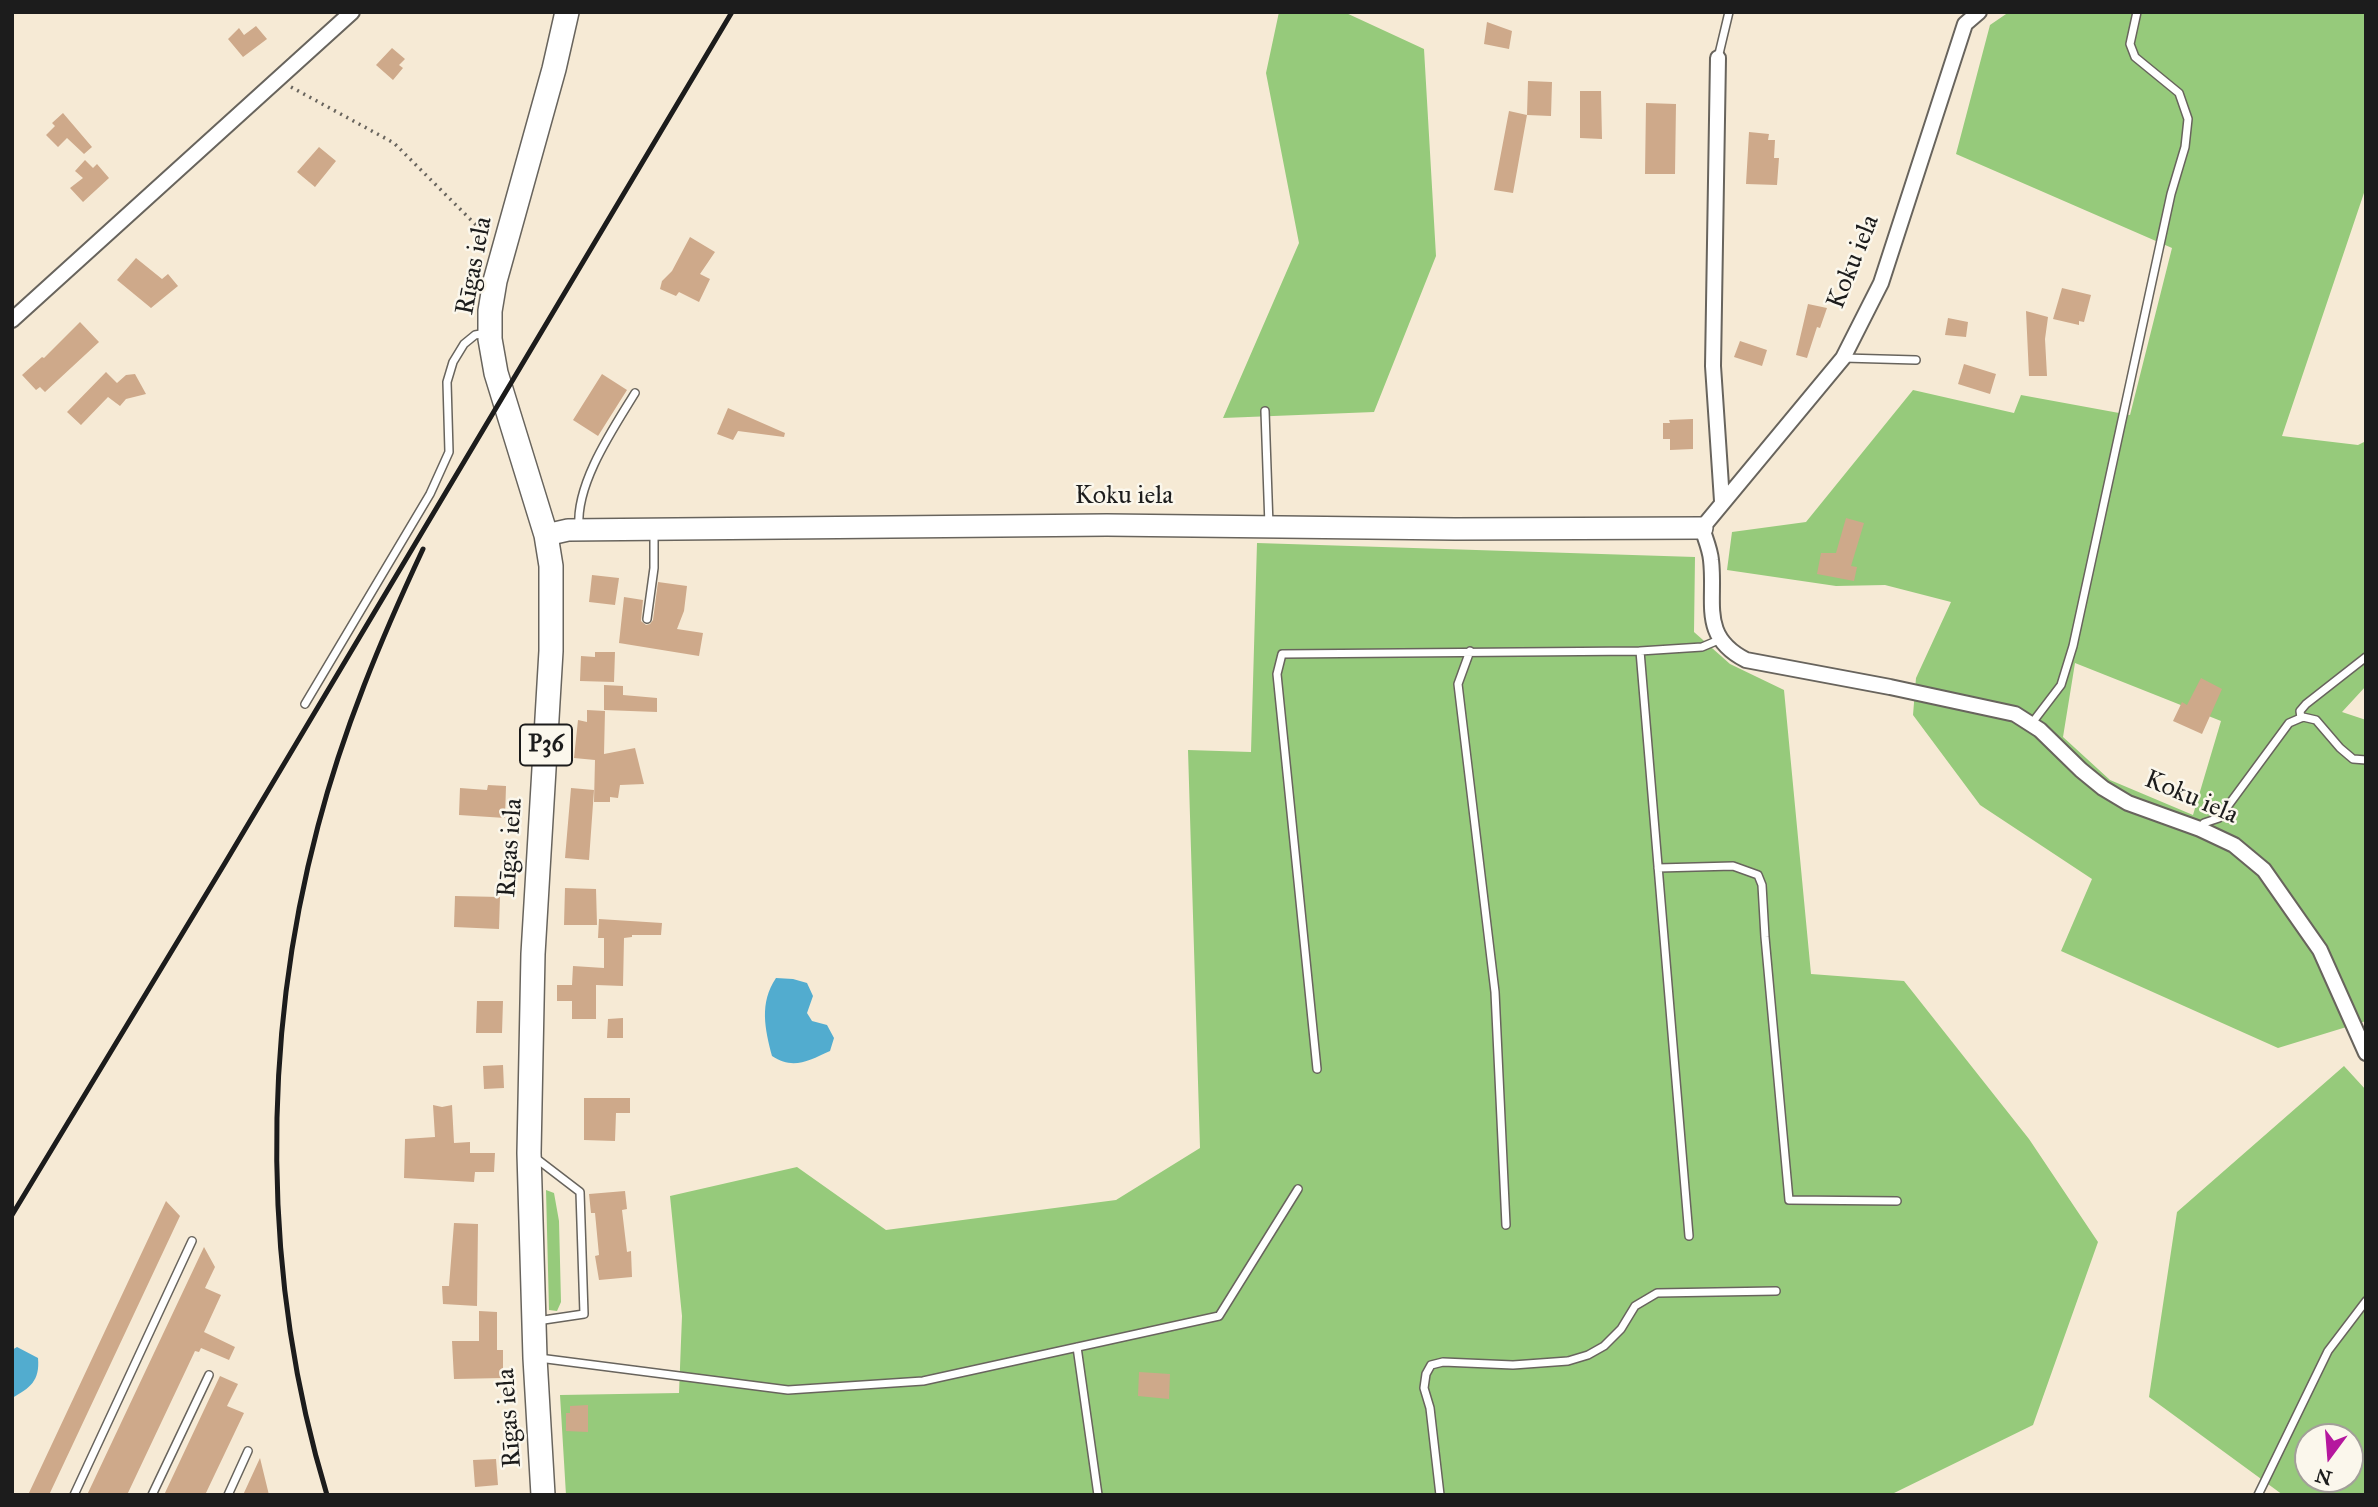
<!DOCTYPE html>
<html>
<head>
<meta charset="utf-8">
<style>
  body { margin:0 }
  #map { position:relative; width:2378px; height:1507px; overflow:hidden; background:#f6ead5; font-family:"IM FELL Great Primer",serif }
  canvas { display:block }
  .frame { position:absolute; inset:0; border:14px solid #1c1c1c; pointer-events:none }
  .north { position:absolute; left:2294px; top:1423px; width:70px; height:70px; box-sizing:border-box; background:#fbf7ec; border:2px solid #a29f99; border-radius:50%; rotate:196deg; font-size:19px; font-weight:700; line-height:28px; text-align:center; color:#1c1c1c }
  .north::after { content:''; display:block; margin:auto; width:24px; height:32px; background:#b5179e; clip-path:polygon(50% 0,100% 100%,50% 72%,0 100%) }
</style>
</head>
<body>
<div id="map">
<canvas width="2378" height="1507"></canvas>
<div class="frame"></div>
<div class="north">N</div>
</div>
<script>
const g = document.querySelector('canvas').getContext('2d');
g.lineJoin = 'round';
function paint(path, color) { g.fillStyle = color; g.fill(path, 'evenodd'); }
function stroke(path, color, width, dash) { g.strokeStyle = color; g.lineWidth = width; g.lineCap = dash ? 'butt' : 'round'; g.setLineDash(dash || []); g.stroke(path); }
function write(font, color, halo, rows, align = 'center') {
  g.font = font + ' "IM FELL Great Primer",serif'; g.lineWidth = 5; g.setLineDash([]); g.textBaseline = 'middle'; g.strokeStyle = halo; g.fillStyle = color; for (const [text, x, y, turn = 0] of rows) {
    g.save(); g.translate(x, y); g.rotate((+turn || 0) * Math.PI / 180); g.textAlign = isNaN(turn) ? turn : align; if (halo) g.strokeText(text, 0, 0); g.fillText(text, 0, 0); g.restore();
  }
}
paint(new Path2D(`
  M 1279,12 L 1344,12 L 1424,49 L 1436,256 L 1374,412 L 1223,418 L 1299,243 L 1266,73 Z
  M 2009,12 L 2366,12 L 2366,187 L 2282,436 L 2358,445 L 2366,441 L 2366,686 L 2342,712 L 2366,720 L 2366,1021 L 2278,1048 L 2061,951 L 2092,879 L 1980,805 L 1913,715 L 1916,678 L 1951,602 L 1885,585 L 1836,586 L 1727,570 L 1732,532 L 1806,522 L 1913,390 L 2014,413 L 2021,395 L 2130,415 L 2172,248 L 1956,154 L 1990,25 ZM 2075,663 L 2221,721 L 2193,815 L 2110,780 L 2063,737 Z
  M 1257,543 L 1695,557 L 1694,632 L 1730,664 L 1784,690 L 1811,974 L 1904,981 L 2029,1139 L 2098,1242 L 2033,1425 L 1890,1495 L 566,1495 L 560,1395 L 679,1393 L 682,1316 L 670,1196 L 797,1167 L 886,1230 L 1116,1200 L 1200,1148 L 1188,750 L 1251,752 Z
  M 2344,1066 L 2366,1090 L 2366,1495 L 2283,1495 L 2149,1397 L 2177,1212 ZM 2308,1437 L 2350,1437 L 2350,1479 L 2308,1479 Z
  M 546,1190 L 554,1193 L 559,1221 L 561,1302 L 557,1311 L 549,1310 Z`), '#96ca7b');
paint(new Path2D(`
  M 776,978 L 793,979 L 807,983 L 813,996 L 807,1013 L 812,1021 L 827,1025 L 834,1038 L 830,1051 C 808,1061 793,1070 772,1056 C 765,1029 759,1003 776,978 Z
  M 17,1347 L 38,1358 C 40,1381 30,1388 12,1398 L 12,1350 Z`), '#52accf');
paint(new Path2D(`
  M 1487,22 L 1512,31 L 1509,49 L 1484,44 Z
  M 256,26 L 267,39 L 243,57 L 228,39 L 239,28 L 244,35 Z
  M 392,48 L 405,59 L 399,65 L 403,68 L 393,80 L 376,65 Z
  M 1528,81 L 1552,82 L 1551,116 L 1527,115 Z
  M 1580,91 L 1601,91 L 1602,139 L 1580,138 Z
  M 1646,103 L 1676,104 L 1675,174 L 1645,174 Z
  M 1509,111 L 1527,115 L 1513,193 L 1494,190 Z
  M 63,113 L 92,147 L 84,154 L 67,138 L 58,147 L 46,135 L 55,126 L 52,123 Z
  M 1749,132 L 1769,134 L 1768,140 L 1775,140 L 1774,158 L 1779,158 L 1777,185 L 1746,184 Z
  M 319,147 L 336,161 L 315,187 L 297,172 Z
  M 85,160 L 93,168 L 97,164 L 109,178 L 83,202 L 70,188 L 83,178 L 75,171 Z
  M 690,237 L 715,252 L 700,274 L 710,279 L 699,302 L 679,292 L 676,296 L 660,289 L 662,281 L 672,271 Z
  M 136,258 L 162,279 L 168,274 L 178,286 L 151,308 L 117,280 Z
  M 2062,288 L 2091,295 L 2084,322 L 2079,321 L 2079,325 L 2053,319 Z
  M 1808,304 L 1827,308 L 1820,328 L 1817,327 L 1807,358 L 1796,355 Z
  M 2026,311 L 2048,317 L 2045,339 L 2047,376 L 2029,376 Z
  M 1948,318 L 1968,322 L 1966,337 L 1945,335 Z
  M 80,322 L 99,342 L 45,392 L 40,387 L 36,390 L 22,375 L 42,357 L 44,358 Z
  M 1740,341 L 1767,350 L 1762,366 L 1734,357 Z
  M 1964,364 L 1996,374 L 1990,394 L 1958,384 Z
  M 106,372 L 117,383 L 126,375 L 135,374 L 146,394 L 126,399 L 120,406 L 108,397 L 81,425 L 67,412 Z
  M 602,374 L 627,390 L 598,436 L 573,420 Z
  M 728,408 L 785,433 L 784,437 L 738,431 L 733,440 L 717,434 Z
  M 1693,419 L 1693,449 L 1670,450 L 1670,439 L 1663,439 L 1663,423 L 1670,423 L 1669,420 Z
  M 1846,518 L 1864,523 L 1851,566 L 1857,567 L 1854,581 L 1817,574 L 1821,553 L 1836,553 Z
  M 592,575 L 619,578 L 615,605 L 589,602 Z
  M 658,582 L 687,586 L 684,611 L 677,629 L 703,633 L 699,656 L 619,643 L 624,597 L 643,600 L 641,621 L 646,625 L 650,624 L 653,620 Z
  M 595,652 L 615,652 L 614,682 L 580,681 L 581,656 L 595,657 Z
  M 2201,678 L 2222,689 L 2202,734 L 2173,721 L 2182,702 L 2187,705 Z
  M 604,685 L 623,686 L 623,695 L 657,698 L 657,712 L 604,710 Z
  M 587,710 L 605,711 L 604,754 L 635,748 L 644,784 L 620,785 L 618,798 L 610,797 L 610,802 L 594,802 L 595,760 L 574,758 L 578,720 L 587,722 Z
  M 488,785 L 506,786 L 505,818 L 459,815 L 460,788 L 487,790 Z
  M 571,788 L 594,790 L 589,860 L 565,858 Z
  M 565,888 L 596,889 L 597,925 L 564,925 Z
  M 455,896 L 500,897 L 499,929 L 454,927 Z
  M 599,919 L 662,923 L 661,935 L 632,935 L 632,937 L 624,938 L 623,986 L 596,985 L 596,1019 L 572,1019 L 572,1001 L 557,1001 L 557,985 L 572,985 L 573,966 L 604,968 L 604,938 L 598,938 Z
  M 477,1001 L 503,1001 L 502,1033 L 476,1033 Z
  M 623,1018 L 623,1038 L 607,1038 L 608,1019 Z
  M 503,1065 L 504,1088 L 484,1089 L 483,1066 Z
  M 584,1098 L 630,1098 L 630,1113 L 616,1113 L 615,1141 L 584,1140 Z
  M 433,1105 L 442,1107 L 452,1105 L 454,1143 L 470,1142 L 470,1153 L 495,1153 L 494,1172 L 475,1172 L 474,1182 L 404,1178 L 405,1139 L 435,1137 Z
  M 625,1191 L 627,1209 L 622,1210 L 627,1252 L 631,1251 L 632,1277 L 599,1280 L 595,1256 L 599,1255 L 595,1213 L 591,1213 L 589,1194 Z
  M 166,1201 L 180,1216 L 49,1495 L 28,1495 Z
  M 454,1223 L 478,1224 L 477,1306 L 443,1304 L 442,1286 L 449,1286 Z
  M 204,1247 L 215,1267 L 205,1288 L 221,1295 L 204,1332 L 235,1347 L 229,1360 L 201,1348 L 199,1352 L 195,1351 L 127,1495 L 87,1495 Z
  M 479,1311 L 497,1312 L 497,1350 L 503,1350 L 503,1378 L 454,1379 L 452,1341 L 479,1341 Z
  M 1139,1372 L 1170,1374 L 1169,1399 L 1138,1396 Z
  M 220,1376 L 238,1384 L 227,1406 L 244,1413 L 205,1495 L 164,1495 Z
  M 588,1405 L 588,1432 L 566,1431 L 566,1413 L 570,1413 L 570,1406 Z
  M 260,1458 L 269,1495 L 243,1495 Z
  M 496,1459 L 498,1485 L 475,1487 L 473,1460 Z`), '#cea98a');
const lane = new Path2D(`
  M 1718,58 L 1729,12
  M 1844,358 L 1916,360
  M 1265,411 L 1269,526
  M 579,526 C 576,483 613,429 635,393
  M 647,619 L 654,568 L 654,530
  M 1470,651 L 1458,684 L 1495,992 L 1506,1225
  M 1640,651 L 1689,1236
  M 305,704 L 430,494 L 449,452 L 447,382 L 453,362 L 464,344 L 475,335 L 486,333
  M 2301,718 L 2300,711 L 2306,704 L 2366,657
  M 2032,723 L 2061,685 L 2073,646 L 2171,194 L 2185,147 L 2188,119 L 2179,93 L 2135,57 L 2130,44 L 2137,12
  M 2200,828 L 2204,823 L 2219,818 L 2289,723 L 2303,717 L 2316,720 L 2340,748 L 2353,759 L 2366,760
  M 1658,868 L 1733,866 L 1758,875 L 1762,885 L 1765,937 L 1789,1200 L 1897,1201
  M 1317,1069 L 1277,674 L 1282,654 L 1640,651 L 1702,647 L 1721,639
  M 533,1156 L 580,1192 L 584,1314 L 537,1321
  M 1077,1347 L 1098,1495
  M 539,1358 L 788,1390 L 923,1381 L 1219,1316 L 1298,1189
  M 74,1495 L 192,1241
  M 152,1495 L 209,1375
  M 228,1495 L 248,1451
  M 1440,1495 L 1430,1408 L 1424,1388 L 1426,1374 L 1431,1365 L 1443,1362 L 1513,1365 L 1568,1361 L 1588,1355 L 1604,1346 L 1621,1329 L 1635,1306 L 1657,1293 L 1776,1291
  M 2258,1495 L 2328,1351 L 2366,1301`);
const street = new Path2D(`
  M 1979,12 L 1965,24 L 1881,283 L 1843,358 L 1702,528 C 1705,538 1710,549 1711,560 C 1716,602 1699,636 1746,660 L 1890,687 L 2015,714 L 2040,730 L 2081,770 L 2103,788 L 2128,803 L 2200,829 L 2234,845 L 2264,870 L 2320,950 L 2366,1053
  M 1718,58 L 1713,366 L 1722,501
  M 12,320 L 352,12`);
const secondary = new Path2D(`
  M 546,535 L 568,530 L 1107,525 L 1455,529 L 1702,528`);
const primary = new Path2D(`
  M 543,1495 L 535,1358 L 529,1153 L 533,954 L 551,651 L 551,566 L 546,535 L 496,373 L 490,339 L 490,311 L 495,281 L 554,69 L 567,12`);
stroke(lane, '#68645d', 10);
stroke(street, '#68645d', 18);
stroke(secondary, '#68645d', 24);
stroke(primary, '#68645d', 26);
stroke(new Path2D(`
  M 291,87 L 394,143 L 486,235`), '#68645d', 3.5, [2, 5]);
stroke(lane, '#fff', 7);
stroke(street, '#fff', 14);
stroke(secondary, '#fff', 21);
stroke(primary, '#fff', 23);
stroke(new Path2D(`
  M 12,1215 L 225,863 L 732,12
  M 327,1495 C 262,1281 261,1041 318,826 C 343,730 381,639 423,549`), '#1c1c1c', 5);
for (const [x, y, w] of [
  [546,745,52]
]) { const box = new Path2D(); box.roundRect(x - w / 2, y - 20.5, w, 41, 5); g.fillStyle = '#fbf7ec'; g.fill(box); stroke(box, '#1c1c1c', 2); }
write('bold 24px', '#1c1c1c', null, [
  ["P36",546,745]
]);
write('26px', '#1c1c1c', '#fbf7ec', [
  ["Koku iela",1854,262,-68],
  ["Rīgas iela",475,266,-79],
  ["Koku iela",1124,497],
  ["Koku iela",2191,798,23],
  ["Rīgas iela",511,848,-86],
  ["Rīgas iela",510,1418,-94]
]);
</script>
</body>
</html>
